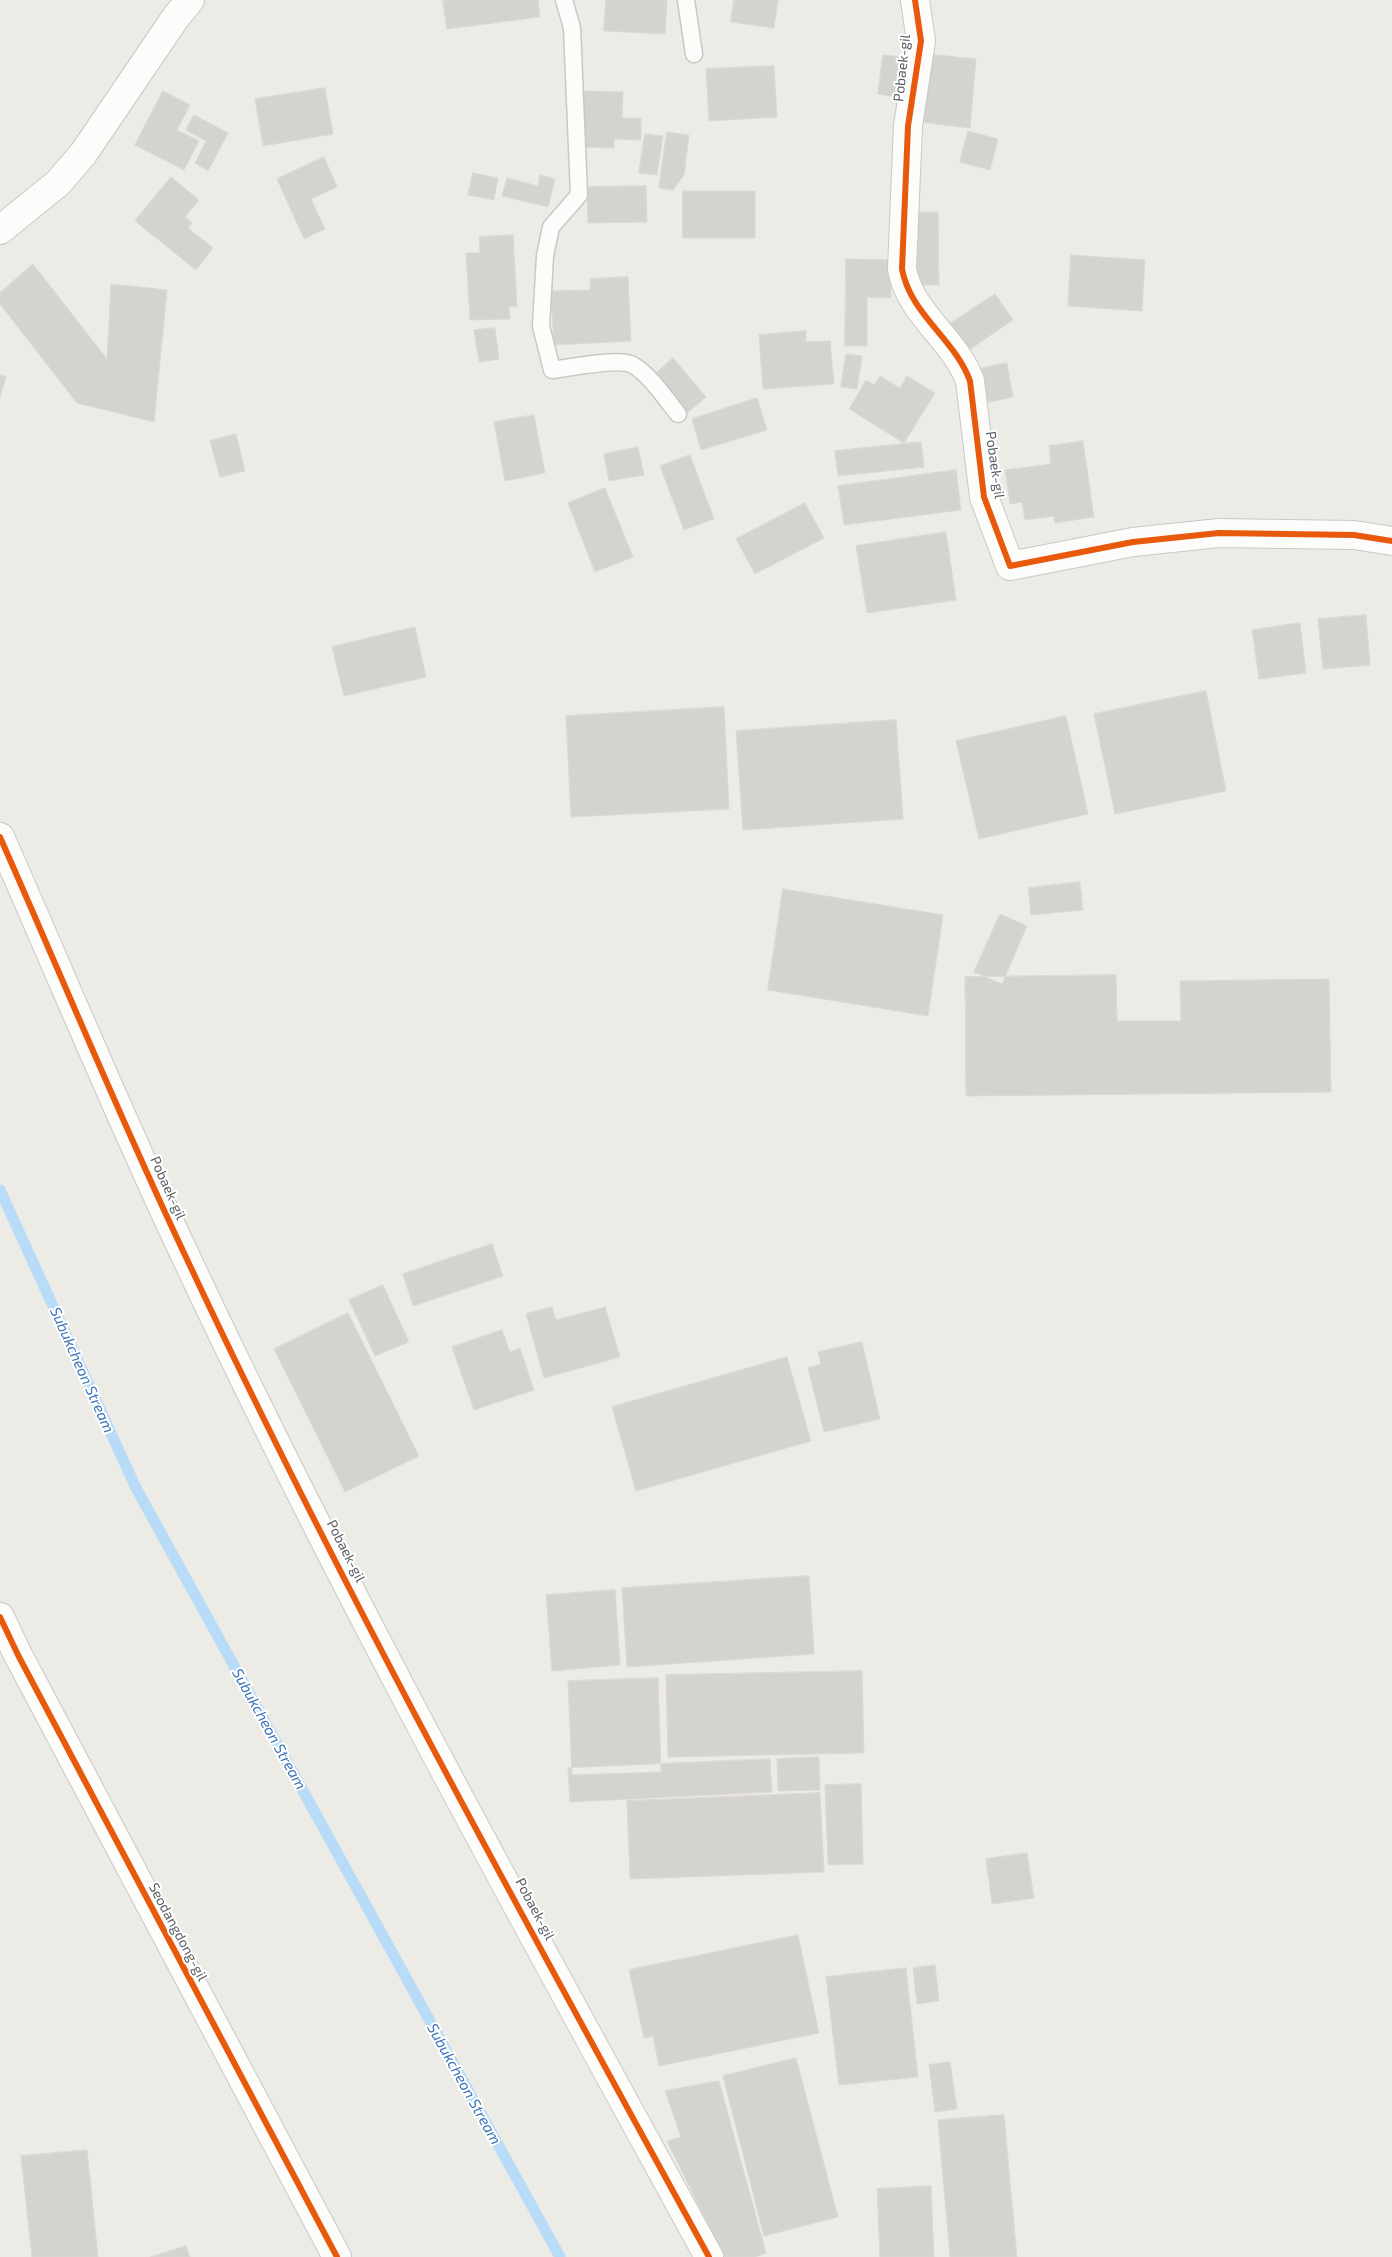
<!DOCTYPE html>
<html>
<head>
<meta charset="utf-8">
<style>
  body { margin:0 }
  canvas { display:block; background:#ecebe6 }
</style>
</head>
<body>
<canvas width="1392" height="2257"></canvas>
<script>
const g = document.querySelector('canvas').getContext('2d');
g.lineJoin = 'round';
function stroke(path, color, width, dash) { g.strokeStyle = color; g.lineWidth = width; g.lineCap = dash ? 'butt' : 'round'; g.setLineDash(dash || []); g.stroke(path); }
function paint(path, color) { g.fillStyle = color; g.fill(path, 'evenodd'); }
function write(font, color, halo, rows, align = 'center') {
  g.font = font + ' "Exo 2",sans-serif'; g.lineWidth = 4; g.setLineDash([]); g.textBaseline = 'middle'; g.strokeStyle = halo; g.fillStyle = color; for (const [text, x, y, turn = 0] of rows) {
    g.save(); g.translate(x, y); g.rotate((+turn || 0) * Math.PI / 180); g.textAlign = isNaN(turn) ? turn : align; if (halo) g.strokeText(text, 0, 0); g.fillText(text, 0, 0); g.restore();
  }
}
stroke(new Path2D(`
  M 0,1190 L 136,1488 L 560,2257`), '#b8dbf8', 11);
const building = new Path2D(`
  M 443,0 L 538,0 L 540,17 L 447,29 Z
  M 606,0 L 667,0 L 665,34 L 604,31 Z
  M 734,0 L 778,0 L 774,28 L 731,22 Z
  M 927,54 L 976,59 L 970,128 L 920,122 Z
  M 883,55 L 902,57 L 897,97 L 878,94 Z
  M 774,66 L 777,117 L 709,121 L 706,69 Z
  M 325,88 L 333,134 L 263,146 L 255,99 Z
  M 163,91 L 190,105 L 177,130 L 199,141 L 184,170 L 135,145 Z
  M 582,91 L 623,92 L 622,118 L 641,118 L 641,140 L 614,139 L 614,148 L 582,147 Z
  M 194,115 L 228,133 L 208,171 L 195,163 L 206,141 L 186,130 Z
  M 968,131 L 998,139 L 990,170 L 960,162 Z
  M 667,132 L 689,135 L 684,175 L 673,190 L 659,188 Z
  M 645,134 L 663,136 L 657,175 L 639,173 Z
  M 324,157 L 337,187 L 311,199 L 325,229 L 304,239 L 277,179 Z
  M 473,173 L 498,178 L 494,200 L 468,195 Z
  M 540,175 L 555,179 L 548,207 L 502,196 L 507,178 L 538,186 Z
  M 171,177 L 199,200 L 185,217 L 192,223 L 188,228 L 213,248 L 196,270 L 135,221 Z
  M 646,186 L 647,222 L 588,223 L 587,187 Z
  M 683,191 L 755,191 L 755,238 L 683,238 Z
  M 915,212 L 938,212 L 939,285 L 916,285 Z
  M 513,235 L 517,306 L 509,307 L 510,319 L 470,320 L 466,253 L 480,253 L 479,237 Z
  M 1071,255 L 1145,260 L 1142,311 L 1068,306 Z
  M 846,259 L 891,260 L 891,298 L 867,297 L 867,346 L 845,346 Z
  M 33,264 L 107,359 L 111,284 L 167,290 L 154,422 L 77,403 L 0,304 L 0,293 Z
  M 628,277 L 631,341 L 554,345 L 551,291 L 590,290 L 590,279 Z
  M 995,294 L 1013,320 L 966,352 L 948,325 Z
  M 495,328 L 499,359 L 479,362 L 474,330 Z
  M 806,331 L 806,342 L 830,341 L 834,384 L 763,389 L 759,335 Z
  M 846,354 L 862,356 L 857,389 L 841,387 Z
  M 673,358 L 706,397 L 687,413 L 654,375 Z
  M 1007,363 L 1013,397 L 985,403 L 978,369 Z
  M 0,375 L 6,377 L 0,397 Z
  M 880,376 L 900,388 L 907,376 L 935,393 L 904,443 L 849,409 L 866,380 L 874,385 Z
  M 757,398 L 767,430 L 701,450 L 692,419 Z
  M 534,415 L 545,473 L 505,481 L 494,422 Z
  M 236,434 L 245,471 L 220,477 L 210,441 Z
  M 1083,441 L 1094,517 L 1055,523 L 1054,516 L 1025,520 L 1022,502 L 1010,504 L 1005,470 L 1051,464 L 1049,446 Z
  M 921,442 L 924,467 L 838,476 L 835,451 Z
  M 638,447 L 644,475 L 609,481 L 604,454 Z
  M 690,455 L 714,519 L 684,530 L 660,466 Z
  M 956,470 L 961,510 L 844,525 L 838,486 Z
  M 605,488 L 633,557 L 595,572 L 568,503 Z
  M 805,503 L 824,538 L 755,574 L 736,539 Z
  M 946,532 L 956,600 L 867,613 L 856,546 Z
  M 1366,615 L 1370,665 L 1323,669 L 1318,619 Z
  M 1300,623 L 1306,673 L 1259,679 L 1252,630 Z
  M 415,627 L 426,677 L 344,696 L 332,647 Z
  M 1206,691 L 1226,791 L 1115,814 L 1094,714 Z
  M 724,707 L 729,809 L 571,817 L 566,716 Z
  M 1066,716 L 1088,814 L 979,839 L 956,741 Z
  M 896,720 L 903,819 L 743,830 L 736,731 Z
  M 1080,882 L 1083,910 L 1031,915 L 1028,888 Z
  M 783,889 L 943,915 L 928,1016 L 768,990 Z
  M 1000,914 L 1027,926 L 1002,984 L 974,972 Z
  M 1116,975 L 1117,1021 L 1181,1021 L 1180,981 L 1329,979 L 1331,1092 L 966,1096 L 965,977 Z
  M 492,1244 L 503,1276 L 413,1306 L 403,1274 Z
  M 383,1285 L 409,1342 L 375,1356 L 349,1300 Z
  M 552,1307 L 556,1320 L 605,1307 L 620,1357 L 544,1378 L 526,1314 Z
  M 348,1313 L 419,1456 L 345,1492 L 274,1349 Z
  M 502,1330 L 510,1352 L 520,1348 L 534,1390 L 474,1410 L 452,1347 Z
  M 862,1342 L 880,1419 L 824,1432 L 808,1368 L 821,1364 L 818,1352 Z
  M 787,1357 L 811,1441 L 636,1491 L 612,1407 Z
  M 809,1576 L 814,1654 L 627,1667 L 622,1588 Z
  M 615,1590 L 620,1665 L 552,1671 L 546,1595 Z
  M 862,1671 L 864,1753 L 668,1757 L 666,1675 Z
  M 658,1678 L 661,1772 L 572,1775 L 568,1681 Z
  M 819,1757 L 820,1790 L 778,1791 L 777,1759 Z
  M 770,1759 L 772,1792 L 570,1802 L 568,1768 Z
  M 861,1784 L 863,1864 L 828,1865 L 825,1785 Z
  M 820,1793 L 824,1872 L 630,1879 L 627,1801 Z
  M 1027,1853 L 1034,1898 L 992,1904 L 986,1859 Z
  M 798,1935 L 819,2033 L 659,2066 L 653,2036 L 644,2038 L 629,1970 Z
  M 935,1965 L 939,2001 L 917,2004 L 913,1968 Z
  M 906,1968 L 918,2077 L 839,2085 L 826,1977 Z
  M 796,2058 L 838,2217 L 764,2236 L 723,2076 Z
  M 950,2062 L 957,2109 L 935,2112 L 929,2065 Z
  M 719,2081 L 766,2253 L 755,2257 L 724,2257 L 667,2141 L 681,2137 L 665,2091 Z
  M 1004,2115 L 1017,2257 L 950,2257 L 938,2120 Z
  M 87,2150 L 98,2257 L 32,2257 L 21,2156 Z
  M 931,2186 L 934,2257 L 880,2257 L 877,2189 Z
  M 186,2246 L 190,2257 L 151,2257 Z`);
paint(building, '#d4d3d0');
stroke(building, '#dcd9d4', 1);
const lane = new Path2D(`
  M 564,0 L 572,28 L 579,195 L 551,227 L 545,256 L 541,326 L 552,370 C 569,368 620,357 633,365 C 651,376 665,398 678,414
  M 686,0 L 694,54`);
const street = new Path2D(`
  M 915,0 L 921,41 L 908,126 L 902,269 C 910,314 955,339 970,381 L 984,497 L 1010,566 L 1133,542 L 1219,533 L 1354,535 L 1392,541
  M 0,230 L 58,183 L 83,154 L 176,17 L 190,0
  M 0,837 C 61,975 119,1116 184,1253 C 344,1595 528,1926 709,2257
  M 0,1617 L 18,1655 L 337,2257`);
stroke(lane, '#c8c8c6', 19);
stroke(street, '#c8c8c6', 30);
stroke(lane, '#fcfcfb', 16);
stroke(street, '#fcfcfb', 28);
stroke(new Path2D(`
  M 915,0 L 921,41 L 908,126 L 902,269 C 910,314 955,339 970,381 L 984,497 L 1010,566 L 1133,542 L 1219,533 L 1354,535 L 1392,541
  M 0,837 C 61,975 119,1116 184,1253 C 344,1595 528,1926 709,2257
  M 0,1617 L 18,1655 L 337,2257`), '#e8590c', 6);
write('14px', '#5b5f64', '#fff', [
  ["Pobaek-gil",902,68,-84],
  ["Pobaek-gil",995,465,82],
  ["Pobaek-gil",168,1188,66],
  ["Pobaek-gil",346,1551,63],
  ["Pobaek-gil",535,1909,62],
  ["Seodangdong-gil",178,1932,62]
]);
write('italic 15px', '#3973b8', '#fff', [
  ["Subukcheon Stream",82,1370,66],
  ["Subukcheon Stream",269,1729,61],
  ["Subukcheon Stream",464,2084,61]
]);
</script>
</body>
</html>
